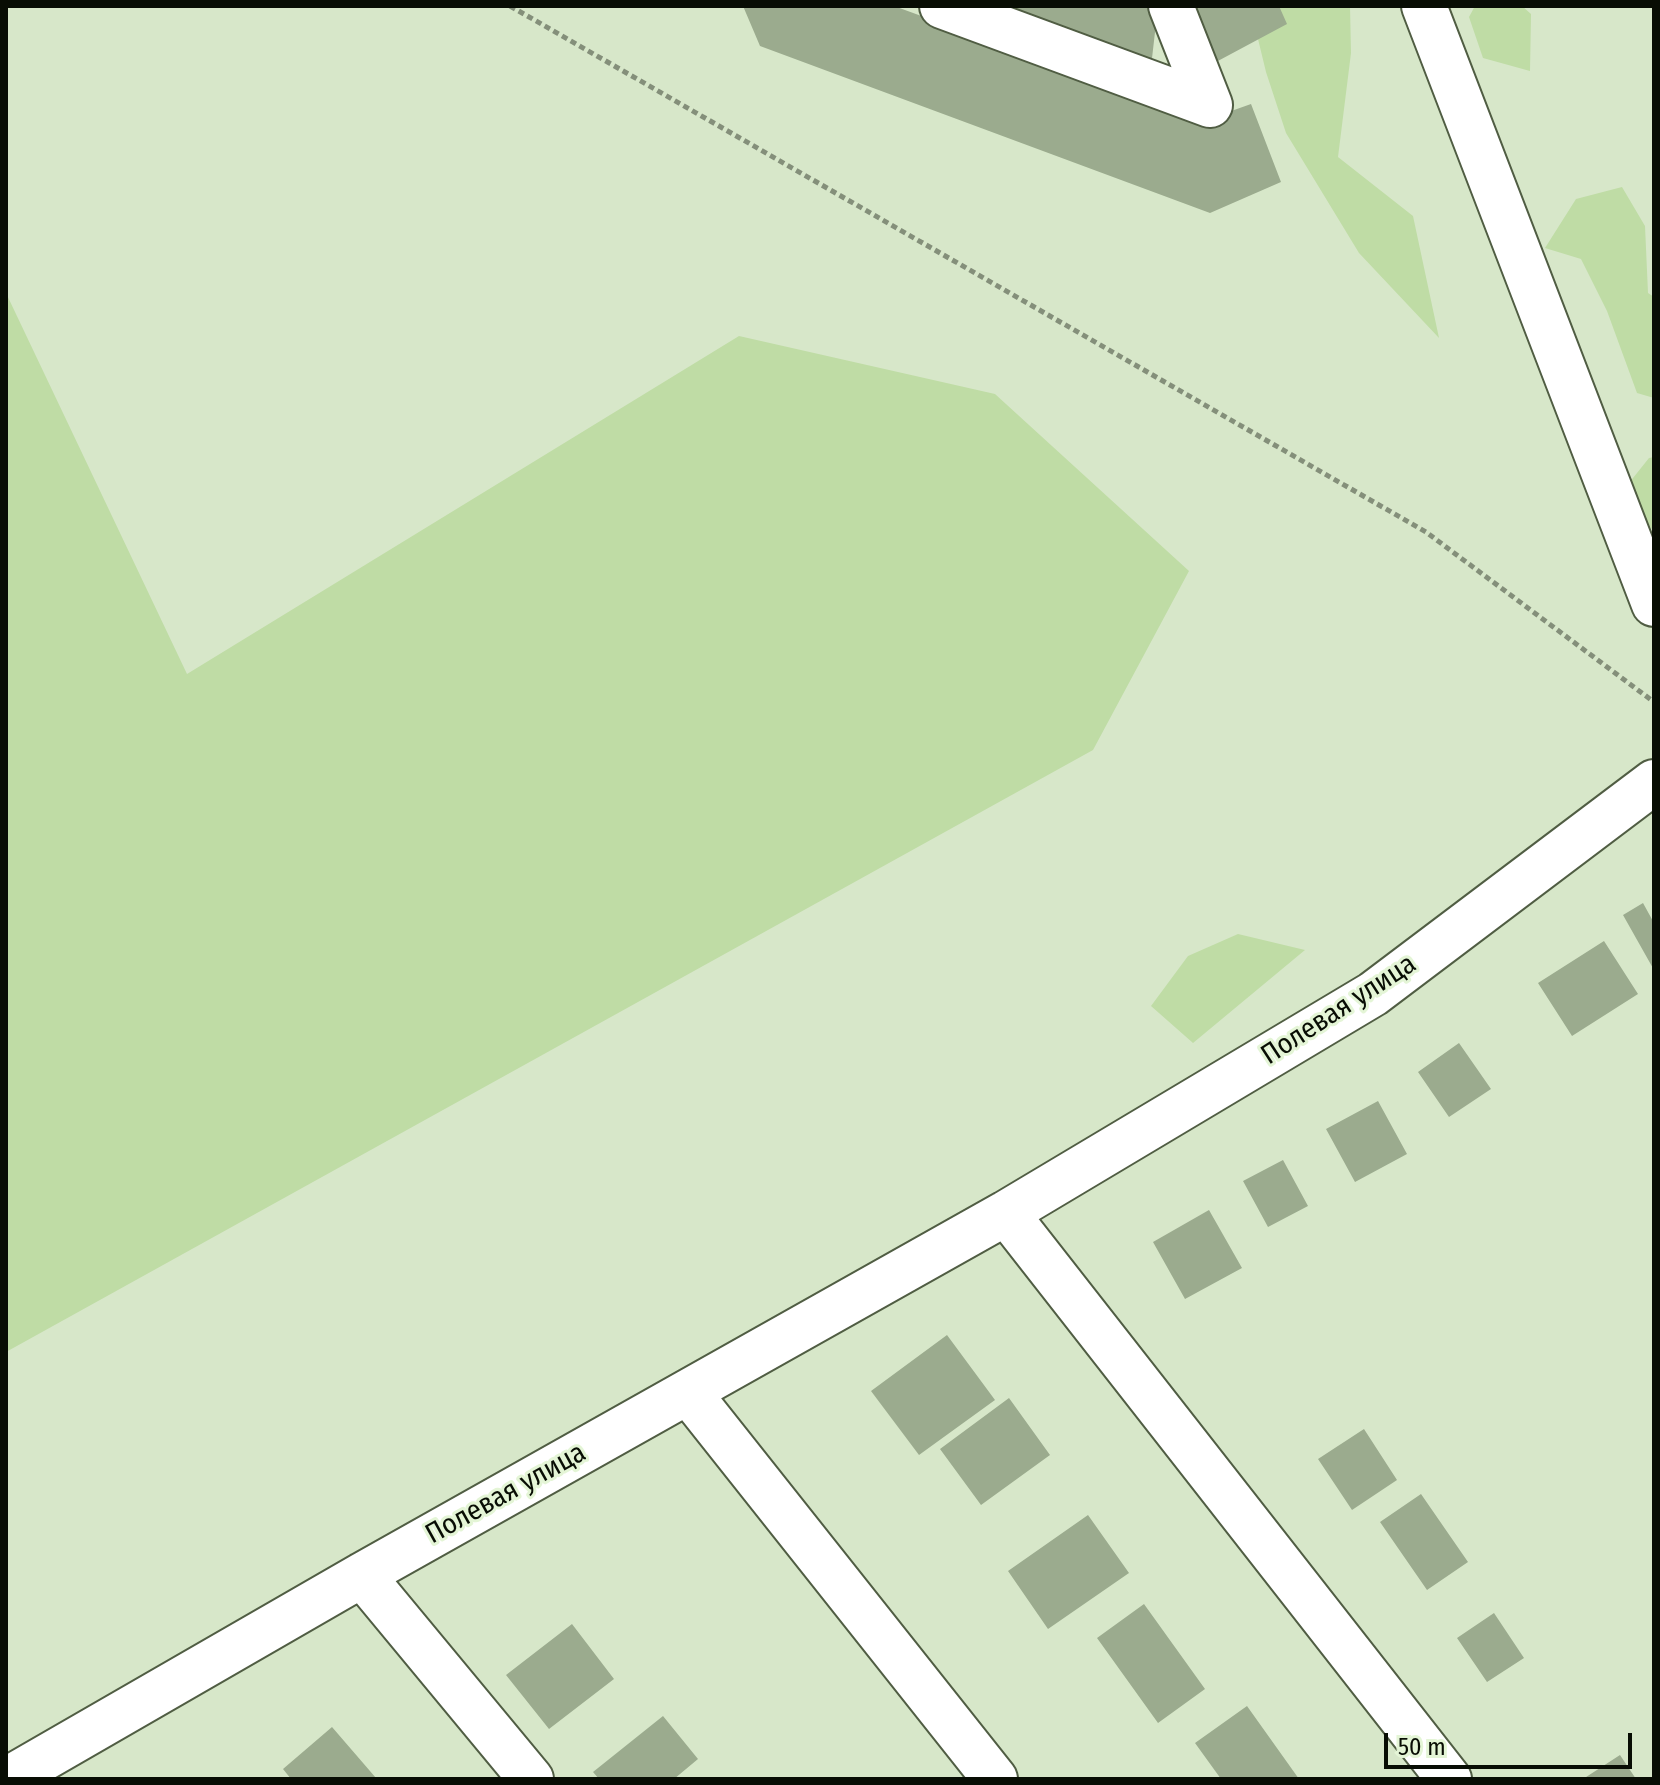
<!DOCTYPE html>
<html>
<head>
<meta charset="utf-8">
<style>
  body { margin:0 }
  #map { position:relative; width:1660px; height:1785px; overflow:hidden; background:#d7e7c9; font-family:"Fira Sans Condensed",sans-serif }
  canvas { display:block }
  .frame { position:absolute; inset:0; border:8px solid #080d04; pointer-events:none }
  .scale { position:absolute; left:1384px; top:1733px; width:248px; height:36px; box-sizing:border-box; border:4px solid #080d04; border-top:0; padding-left:10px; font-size:24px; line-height:28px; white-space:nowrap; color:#080d04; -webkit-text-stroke:6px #e4f5d6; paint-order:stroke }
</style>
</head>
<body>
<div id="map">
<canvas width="1660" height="1785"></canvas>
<div class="frame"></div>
<div class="scale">50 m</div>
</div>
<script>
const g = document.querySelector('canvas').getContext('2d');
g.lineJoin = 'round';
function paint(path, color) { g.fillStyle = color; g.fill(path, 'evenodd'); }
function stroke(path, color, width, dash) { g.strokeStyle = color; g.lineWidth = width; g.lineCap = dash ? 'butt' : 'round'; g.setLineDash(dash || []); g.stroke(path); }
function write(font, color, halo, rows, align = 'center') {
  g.font = font + ' "Fira Sans Condensed",sans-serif'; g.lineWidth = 6; g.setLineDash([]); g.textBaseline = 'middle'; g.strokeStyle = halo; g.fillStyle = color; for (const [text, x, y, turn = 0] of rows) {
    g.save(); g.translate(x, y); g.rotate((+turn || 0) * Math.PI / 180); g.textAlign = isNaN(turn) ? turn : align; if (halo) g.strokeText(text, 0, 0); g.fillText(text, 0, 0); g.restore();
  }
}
paint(new Path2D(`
  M 1250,6 L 1350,6 L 1351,53 L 1338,157 L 1413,216 L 1439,338 L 1359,253 L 1286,133 L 1266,72 Z
  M 1475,6 L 1522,6 L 1531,14 L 1530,71 L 1483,58 L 1469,17 Z
  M 1622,187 L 1645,226 L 1648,293 L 1654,297 L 1654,398 L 1637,393 L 1607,311 L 1581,259 L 1545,248 L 1576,199 Z
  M 6,293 L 187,674 L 739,336 L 995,394 L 1189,571 L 1093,750 L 6,1352 Z
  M 1654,457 L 1654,531 L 1653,531 L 1625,488 L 1649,458 Z
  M 1238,934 L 1305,950 L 1193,1043 L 1151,1006 L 1188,956 Z`), '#bfdca5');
paint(new Path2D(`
  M 743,6 L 894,6 L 1206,120 L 1251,104 L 1281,182 L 1210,213 L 760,46 Z
  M 994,6 L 1158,6 L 1151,67 Z
  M 1190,6 L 1279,6 L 1287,24 L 1216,62 Z
  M 1643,903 L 1654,923 L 1654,970 L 1623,915 Z
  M 1604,941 L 1638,994 L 1572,1036 L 1538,983 Z
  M 1459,1043 L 1491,1089 L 1449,1117 L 1418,1072 Z
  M 1378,1101 L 1407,1154 L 1355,1182 L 1326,1129 Z
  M 1283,1160 L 1308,1206 L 1268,1227 L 1243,1181 Z
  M 1209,1210 L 1242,1268 L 1185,1299 L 1153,1242 Z
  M 947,1335 L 995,1400 L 919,1455 L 871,1391 Z
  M 1009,1398 L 1050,1455 L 981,1505 L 940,1449 Z
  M 1364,1429 L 1397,1480 L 1352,1510 L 1318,1459 Z
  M 1421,1494 L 1468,1562 L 1427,1590 L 1380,1522 Z
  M 1088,1515 L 1129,1573 L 1048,1629 L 1008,1571 Z
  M 1144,1604 L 1205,1689 L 1158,1723 L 1097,1638 Z
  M 1494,1613 L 1524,1658 L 1487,1682 L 1457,1638 Z
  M 572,1624 L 614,1679 L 549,1729 L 506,1675 Z
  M 1247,1706 L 1299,1779 L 1221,1779 L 1195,1743 Z
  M 663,1716 L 698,1759 L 674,1779 L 599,1779 L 593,1772 Z
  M 332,1727 L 376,1778 L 375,1779 L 291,1779 L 283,1769 Z
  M 1620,1755 L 1636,1779 L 1583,1779 Z`), '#9bab8e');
const minor = new Path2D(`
  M 942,6 L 1210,105 L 1171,6
  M 1424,6 L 1654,604
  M 1006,1213 L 1449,1779
  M 688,1392 L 995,1779
  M 362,1575 L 531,1779
  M 8,1779 L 362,1575 L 1006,1213 L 1373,994 L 1654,782`);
stroke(minor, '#505d43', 48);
stroke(new Path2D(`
  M 510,6 L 1426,532 L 1654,702`), '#848f7a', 5, [6, 4]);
stroke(minor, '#fff', 44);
write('28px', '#080d04', '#e4f5d6', [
  ["Полевая улица",1339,1010,-33],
  ["Полевая улица",506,1494,-29]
]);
</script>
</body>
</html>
